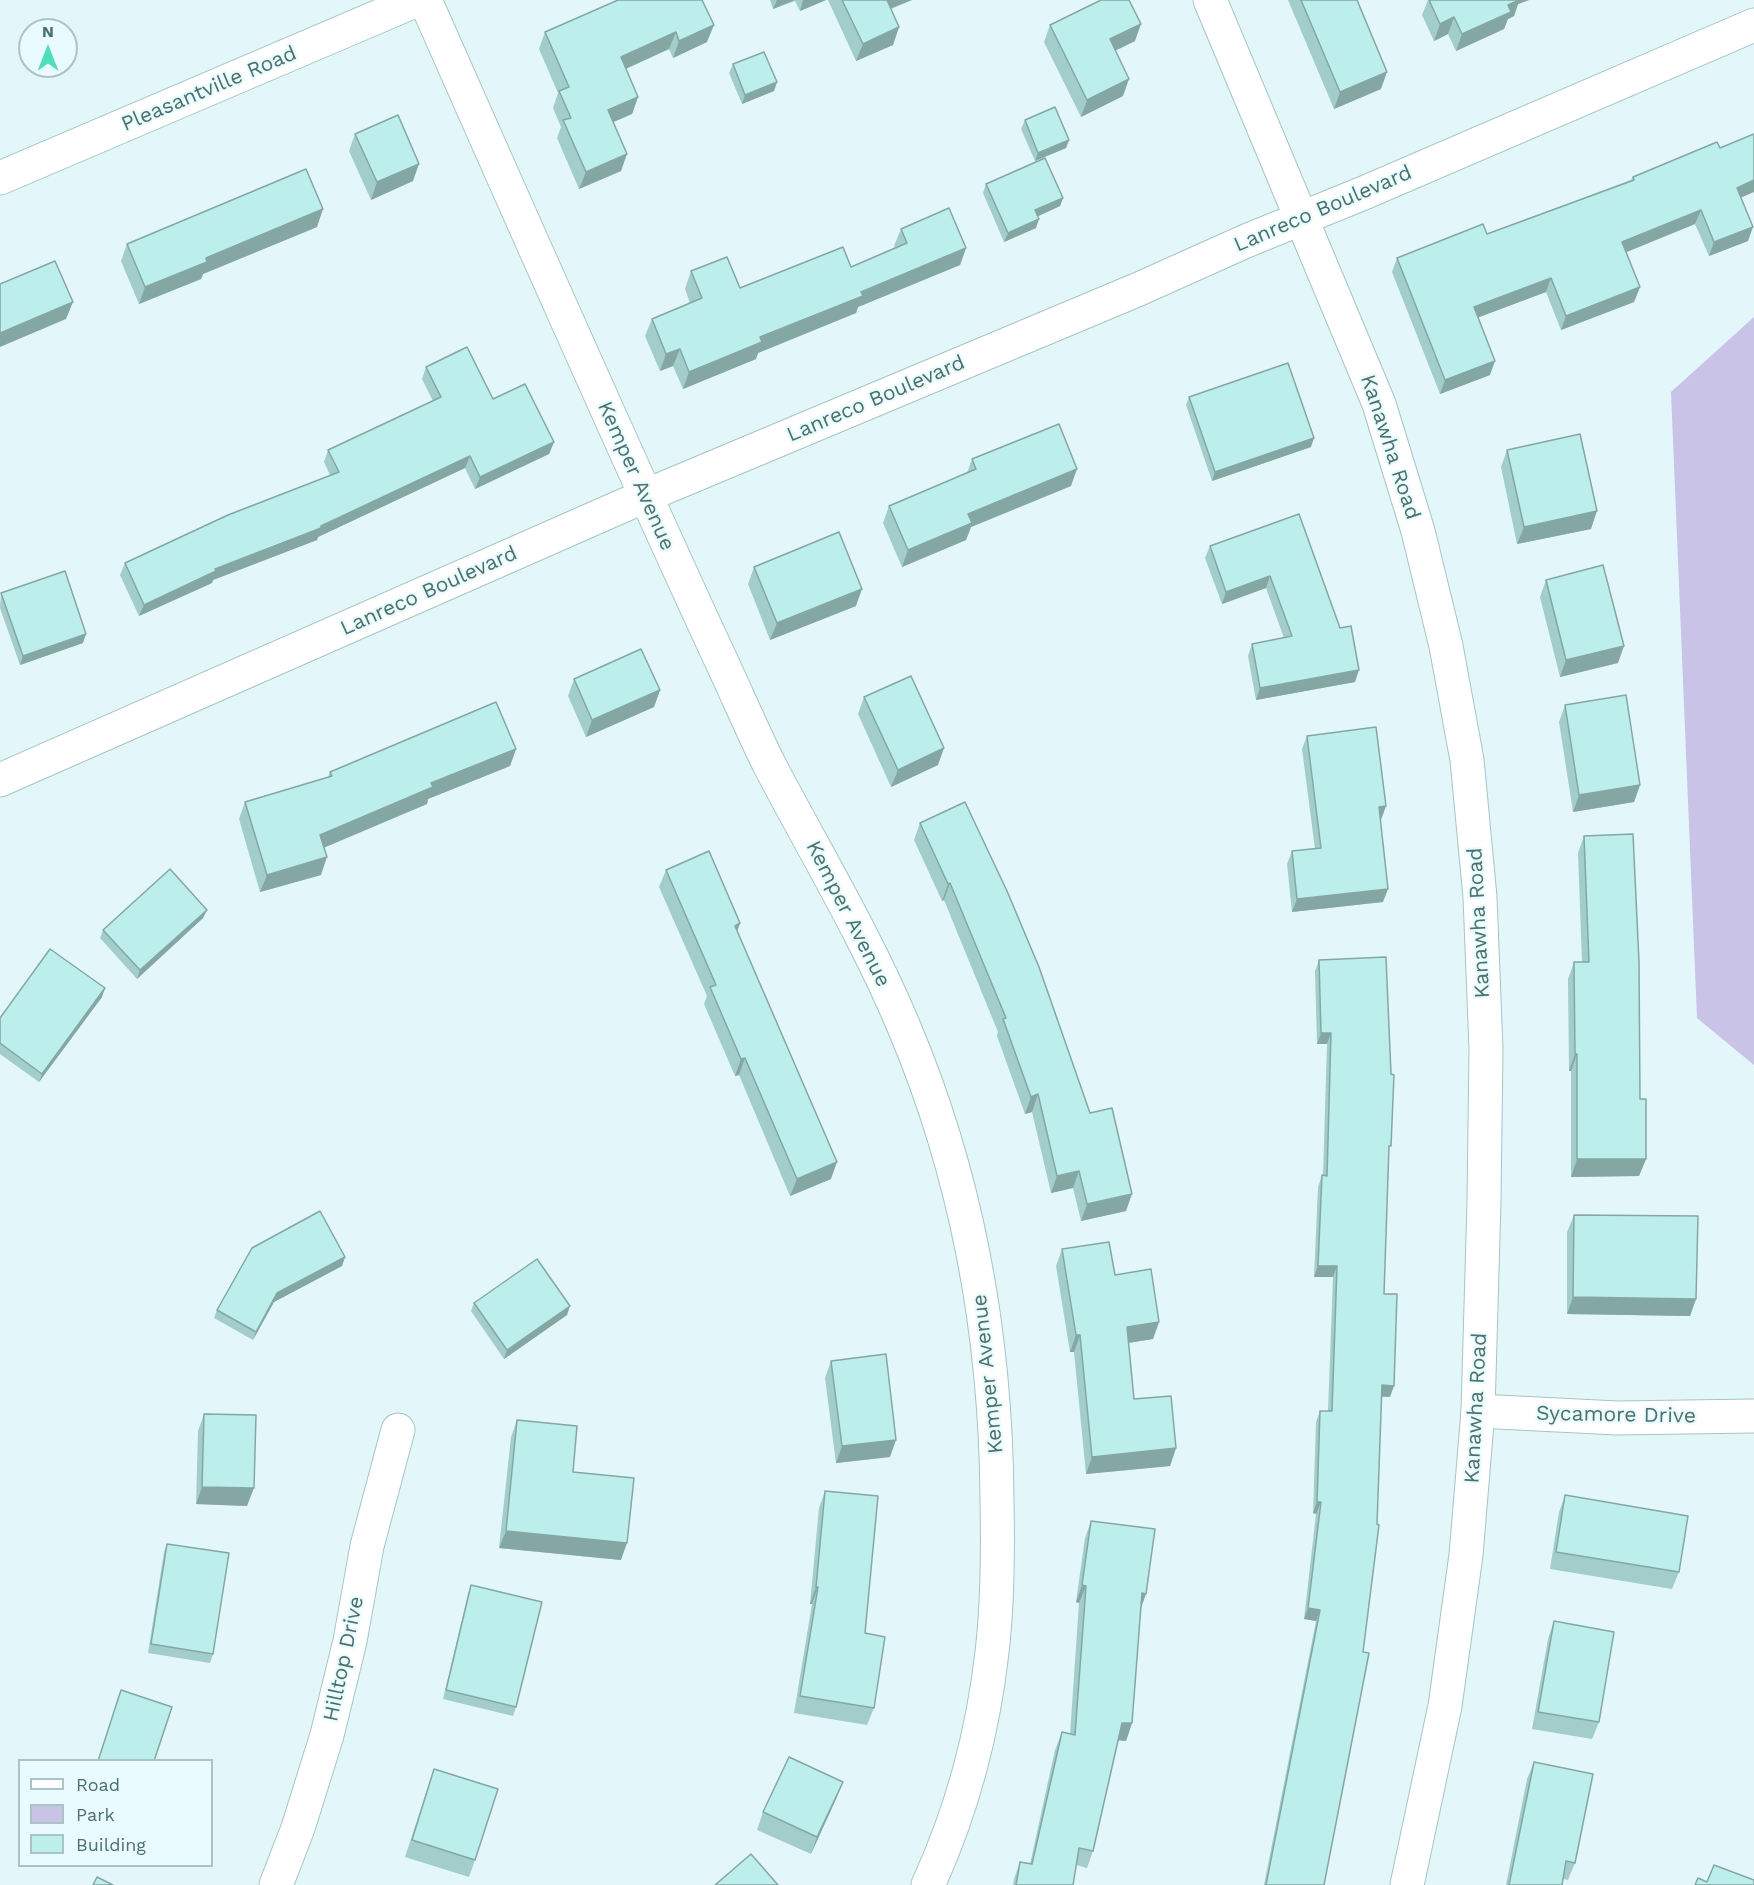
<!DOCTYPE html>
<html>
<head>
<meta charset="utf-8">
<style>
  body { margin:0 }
  #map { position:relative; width:1754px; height:1885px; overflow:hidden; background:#e3f7fb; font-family:"Work Sans",sans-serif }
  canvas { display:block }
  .legend { position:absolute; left:18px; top:1759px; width:195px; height:108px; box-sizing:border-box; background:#e9fbfe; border:2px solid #aac4c4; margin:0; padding:8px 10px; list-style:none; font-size:18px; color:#4b716d }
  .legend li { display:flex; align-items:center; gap:12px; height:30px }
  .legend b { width:30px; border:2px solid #aac4c4 }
  .north { position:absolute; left:18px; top:18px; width:60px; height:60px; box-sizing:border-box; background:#e9fbfe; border:2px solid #aac4c4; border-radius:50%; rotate:0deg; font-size:16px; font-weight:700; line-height:24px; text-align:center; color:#4b716d }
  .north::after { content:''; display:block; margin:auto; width:21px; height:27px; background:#4fddbc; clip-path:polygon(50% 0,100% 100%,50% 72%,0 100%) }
</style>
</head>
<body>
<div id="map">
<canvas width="1754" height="1885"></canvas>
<ul class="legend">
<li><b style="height:8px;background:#fff"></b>Road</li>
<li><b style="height:16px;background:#c8c3e7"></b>Park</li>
<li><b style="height:16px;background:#bceeeb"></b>Building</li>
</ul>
<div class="north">N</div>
</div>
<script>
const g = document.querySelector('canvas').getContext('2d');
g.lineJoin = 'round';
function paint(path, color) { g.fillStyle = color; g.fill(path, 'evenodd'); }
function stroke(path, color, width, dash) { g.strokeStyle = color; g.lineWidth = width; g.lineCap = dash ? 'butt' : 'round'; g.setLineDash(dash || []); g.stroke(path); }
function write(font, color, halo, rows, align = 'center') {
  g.font = font + ' "Work Sans",sans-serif'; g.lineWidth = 4.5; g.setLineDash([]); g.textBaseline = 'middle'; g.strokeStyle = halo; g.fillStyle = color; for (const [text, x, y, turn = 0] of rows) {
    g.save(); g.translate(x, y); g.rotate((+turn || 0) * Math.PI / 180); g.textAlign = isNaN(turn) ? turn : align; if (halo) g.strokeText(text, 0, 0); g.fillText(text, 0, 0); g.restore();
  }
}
paint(new Path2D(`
  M 1754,317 L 1754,1065 L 1697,1018 L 1671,392 Z`), '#c8c3e7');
const minor = new Path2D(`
  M 425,0 C 522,219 618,438 719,656 C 736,692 752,730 770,766 C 815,852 866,936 904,1027 C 967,1176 996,1338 997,1500 C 998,1550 998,1602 992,1652 C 983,1732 962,1811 928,1885
  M 0,780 L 645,496 L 1139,289 L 1246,241 L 1366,192 L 1754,25
  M 1478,1411 L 1617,1418 L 1754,1416
  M 276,1885 L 298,1828 L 327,1735 L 350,1641 L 367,1546 L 398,1430`);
const tertiary = new Path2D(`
  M 1210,0 L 1379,404 L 1418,531 L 1446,646 L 1467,760 L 1480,897 L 1486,1049 L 1484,1201 L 1478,1411 L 1466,1555 L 1445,1706 L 1407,1885`);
const secondary = new Path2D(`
  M 0,178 L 417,0`);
stroke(minor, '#a5c5c4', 35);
stroke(tertiary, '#a5c5c4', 35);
stroke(secondary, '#a2c6c6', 35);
stroke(minor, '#fff', 33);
stroke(tertiary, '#fff', 33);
stroke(secondary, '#fff', 33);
paint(new Path2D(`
  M 618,0 L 707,42 L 673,58 L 669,49 L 626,69 L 638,97 L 632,114 L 613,122 L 621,171 L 579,189 L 557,138 L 561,127 L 553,108 L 558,93 L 539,49 L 545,32 Z
  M 770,0 L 826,0 L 800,11 L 795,1 L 773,9 Z
  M 828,0 L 912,0 L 891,9 L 899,27 L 893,45 L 856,61 Z
  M 1288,0 L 1357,0 L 1381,89 L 1334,109 Z
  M 1428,0 L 1529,0 L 1518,4 L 1514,16 L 1508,19 L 1504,29 L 1456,51 L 1448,34 L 1434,41 L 1422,15 Z
  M 1050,25 L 1135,41 L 1115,51 L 1123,96 L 1081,117 L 1044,42 Z
  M 733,64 L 777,82 L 774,91 L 742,104 L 729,73 Z
  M 1025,120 L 1069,140 L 1066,148 L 1035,161 L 1021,129 Z
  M 355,134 L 413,181 L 371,200 L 349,151 Z
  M 1633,177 L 1741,198 L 1748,241 L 1709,256 L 1695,224 L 1626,252 L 1640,287 L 1634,302 L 1561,330 L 1546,292 L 1478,317 L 1490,375 L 1440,394 L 1392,272 L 1397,258 L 1487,234 L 1631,180 Z
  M 986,184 L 1063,198 L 1060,206 L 1038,216 L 1036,228 L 1004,242 L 983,193 Z
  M 317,227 L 203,274 L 201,279 L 139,304 L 121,261 L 127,244 Z
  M 901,229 L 966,248 L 960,265 L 858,307 L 856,313 L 758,353 L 756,359 L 683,389 L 673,366 L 660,371 L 645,336 L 652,319 L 690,303 L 685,289 L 691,271 L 740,288 L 851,267 L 895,248 L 894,246 Z
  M 426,367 L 493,399 L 554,442 L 549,454 L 475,489 L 465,468 L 318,537 L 317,540 L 213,580 L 212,583 L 139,616 L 120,575 L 125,563 L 330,475 L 324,462 L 328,450 L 433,401 L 422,379 Z
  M 1189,397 L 1311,447 L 1212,481 L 1186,405 Z
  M 1507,450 L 1591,529 L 1517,544 L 1501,467 Z
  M 972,459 L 1071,486 L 971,527 L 966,540 L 902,567 L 883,523 L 889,506 L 967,473 Z
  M 1299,514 L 1355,682 L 1256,700 L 1248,656 L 1252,644 L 1284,638 L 1266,588 L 1222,604 L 1205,558 L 1210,546 Z
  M 754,567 L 856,606 L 770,640 L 748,584 Z
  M 1546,580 L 1618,663 L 1560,677 L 1540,597 Z
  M 1,593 L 83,643 L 20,665 L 0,608 Z
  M 574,679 L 660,690 L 654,707 L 586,737 L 568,696 Z
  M 864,697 L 938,765 L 891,787 L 858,714 Z
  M 1565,705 L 1640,785 L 1634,802 L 1573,812 L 1559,722 Z
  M 1307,736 L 1386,806 L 1380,820 L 1383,902 L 1292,912 L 1287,864 L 1292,851 L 1315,849 L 1302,749 Z
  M 516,749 L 510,766 L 428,799 L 427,804 L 324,847 L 321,875 L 260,892 L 239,819 L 245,802 L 328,777 L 330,772 Z
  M 920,823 L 1090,1113 L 1126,1211 L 1081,1221 L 1073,1188 L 1051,1193 L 1032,1112 L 1025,1114 L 997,1036 L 998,1032 L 944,900 L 942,901 L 914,840 Z
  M 1584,836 L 1640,1099 L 1646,1159 L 1639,1176 L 1571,1177 L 1571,1071 L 1569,1071 L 1568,979 L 1574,962 L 1582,962 L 1578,853 Z
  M 666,870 L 740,923 L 737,932 L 831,1179 L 790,1196 L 739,1075 L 735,1076 L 704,1004 L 707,996 L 659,887 Z
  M 207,910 L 203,918 L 137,979 L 100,938 L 103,930 Z
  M 1319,960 L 1389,1153 L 1384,1294 L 1390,1397 L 1382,1397 L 1324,1885 L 1264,1885 L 1316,1621 L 1304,1619 L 1316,1514 L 1313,1513 L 1316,1422 L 1320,1411 L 1328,1411 L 1333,1277 L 1314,1277 L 1318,1187 L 1322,1175 L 1323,1175 L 1327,1044 L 1317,1044 L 1315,971 Z
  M 102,997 L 39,1082 L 0,1054 L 0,1018 Z
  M 1574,1215 L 1696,1299 L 1690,1316 L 1567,1314 L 1567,1232 Z
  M 1062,1249 L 1115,1275 L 1159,1322 L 1153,1339 L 1129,1343 L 1134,1399 L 1176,1448 L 1170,1466 L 1086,1474 L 1074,1352 L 1070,1352 L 1056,1266 Z
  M 345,1257 L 342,1266 L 274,1302 L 253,1340 L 214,1318 L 217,1310 Z
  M 474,1303 L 567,1315 L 504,1359 L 471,1311 Z
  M 831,1361 L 890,1457 L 836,1463 L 825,1378 Z
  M 204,1414 L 247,1506 L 196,1504 L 198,1431 Z
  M 517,1420 L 573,1472 L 621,1560 L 499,1548 L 511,1437 Z
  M 825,1491 L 865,1633 L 874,1708 L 867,1725 L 794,1713 L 812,1604 L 810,1604 L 819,1508 Z
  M 1565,1495 L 1679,1572 L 1672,1589 L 1550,1569 L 1559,1512 Z
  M 1091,1521 L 1141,1609 L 1132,1723 L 1126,1741 L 1118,1740 L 1093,1851 L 1087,1868 L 1076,1865 L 1073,1885 L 1013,1885 L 1014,1879 L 1020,1862 L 1030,1864 L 1055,1750 L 1062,1732 L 1070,1734 L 1079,1603 L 1076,1602 L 1085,1538 Z
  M 167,1544 L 213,1654 L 210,1663 L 148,1653 L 164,1552 Z
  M 471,1585 L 516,1707 L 513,1716 L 443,1699 L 468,1594 Z
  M 1554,1621 L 1599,1722 L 1592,1739 L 1532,1729 L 1548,1639 Z
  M 1534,1762 L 1575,1863 L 1568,1880 L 1563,1879 L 1562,1885 L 1506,1885 L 1527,1779 Z
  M 434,1769 L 475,1860 L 469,1877 L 405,1857 Z
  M 843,1782 L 836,1799 L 811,1854 L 757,1830 L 763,1812 Z`), '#a2cdca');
paint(new Path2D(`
  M 777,0 L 795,0 L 773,9 Z
  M 803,0 L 826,0 L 800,11 Z
  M 884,0 L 912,0 L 879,13 Z
  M 1513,0 L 1529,0 L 1518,4 L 1514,16 L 1508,19 L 1504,29 L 1456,51 L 1462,34 L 1508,5 Z
  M 1454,17 L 1448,34 L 1434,41 L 1440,24 Z
  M 1141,24 L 1135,41 L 1104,56 L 1110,39 Z
  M 714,25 L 707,42 L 673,58 L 679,41 Z
  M 899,27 L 893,45 L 856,61 L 863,44 Z
  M 676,32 L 669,49 L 614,74 L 621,57 Z
  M 1387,72 L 1381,89 L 1334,109 L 1340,92 Z
  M 1129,79 L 1123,96 L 1081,117 L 1087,100 Z
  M 777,82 L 774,91 L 742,104 L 745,95 Z
  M 638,97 L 632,114 L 602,127 L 608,110 Z
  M 1069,140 L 1066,148 L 1035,161 L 1038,153 Z
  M 627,154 L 621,171 L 579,189 L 586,172 Z
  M 419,164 L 413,181 L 371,200 L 377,182 Z
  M 1754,180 L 1754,192 L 1731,202 L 1737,188 Z
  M 1063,198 L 1060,206 L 1032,219 L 1035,210 Z
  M 323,209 L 317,227 L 203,274 L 201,279 L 139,304 L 145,287 L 206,258 Z
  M 1701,210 L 1695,224 L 1617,256 L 1622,242 Z
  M 1039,219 L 1036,228 L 1004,242 L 1008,233 Z
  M 1753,227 L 1748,241 L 1709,256 L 1714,242 Z
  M 966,248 L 960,265 L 858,307 L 856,313 L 758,353 L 756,359 L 683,389 L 689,372 L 760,337 L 861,292 Z
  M 1551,278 L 1546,292 L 1469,321 L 1474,307 Z
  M 1640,287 L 1634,302 L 1561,330 L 1566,316 Z
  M 73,302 L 66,319 L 0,347 L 0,333 Z
  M 680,349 L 673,366 L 660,371 L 666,354 Z
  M 1495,361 L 1490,375 L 1440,394 L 1445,380 Z
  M 1314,438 L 1311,447 L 1212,481 L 1215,472 Z
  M 554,442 L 549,454 L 475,489 L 480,477 Z
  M 470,456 L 465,468 L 318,537 L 317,540 L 213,580 L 212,583 L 139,616 L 144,605 L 215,569 L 321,526 Z
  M 1077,469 L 1071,486 L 971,527 L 966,540 L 902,567 L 908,550 L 968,514 Z
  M 1597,511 L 1591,529 L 1517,544 L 1524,527 Z
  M 1270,576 L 1266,588 L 1222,604 L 1226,592 Z
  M 862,589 L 856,606 L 770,640 L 777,623 Z
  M 86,634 L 83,643 L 20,665 L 23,656 Z
  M 1624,646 L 1618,663 L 1560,677 L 1566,660 Z
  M 1359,670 L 1355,682 L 1256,700 L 1260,688 Z
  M 660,690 L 654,707 L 586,737 L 592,720 Z
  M 944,748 L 938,765 L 891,787 L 898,770 Z
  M 516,749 L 510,766 L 428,799 L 427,804 L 314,852 L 320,835 L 431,783 Z
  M 1640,785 L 1634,802 L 1573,812 L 1579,795 Z
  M 1386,806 L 1381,820 L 1374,821 L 1379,807 Z
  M 327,857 L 321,875 L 260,892 L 267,875 Z
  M 950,883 L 944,900 L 942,901 L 948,884 Z
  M 1388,889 L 1383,902 L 1292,912 L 1297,899 Z
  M 207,910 L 203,918 L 137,979 L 140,970 Z
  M 740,923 L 734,940 L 735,926 Z
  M 105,988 L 102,997 L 39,1082 L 42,1074 Z
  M 1321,1033 L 1331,1033 L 1327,1044 L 1317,1044 Z
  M 1575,1054 L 1577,1054 L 1571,1071 L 1569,1071 Z
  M 745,1058 L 739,1075 L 735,1076 L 741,1059 Z
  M 1038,1094 L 1032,1112 L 1025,1114 L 1031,1097 Z
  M 1577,1159 L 1646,1159 L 1639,1176 L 1571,1177 Z
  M 837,1162 L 831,1179 L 790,1196 L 797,1179 Z
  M 1079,1171 L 1073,1188 L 1051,1193 L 1057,1176 Z
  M 1132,1194 L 1126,1211 L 1081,1221 L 1087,1204 Z
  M 345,1257 L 342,1266 L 274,1302 L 253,1340 L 256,1332 L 277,1293 Z
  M 1318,1266 L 1337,1266 L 1333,1277 L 1314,1277 Z
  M 1573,1297 L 1696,1299 L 1690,1316 L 1567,1314 Z
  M 570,1306 L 567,1315 L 504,1359 L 507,1350 Z
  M 1159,1322 L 1153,1339 L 1121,1344 L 1127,1327 Z
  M 1076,1335 L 1080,1335 L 1074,1352 L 1070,1352 Z
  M 1382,1385 L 1394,1386 L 1390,1397 L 1378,1396 Z
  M 896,1440 L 890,1457 L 836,1463 L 842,1446 Z
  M 1176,1448 L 1170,1466 L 1086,1474 L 1092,1457 Z
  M 202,1487 L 254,1488 L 247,1506 L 196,1504 Z
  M 1317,1502 L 1321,1502 L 1316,1514 L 1313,1513 Z
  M 506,1531 L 627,1543 L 621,1560 L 499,1548 Z
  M 1082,1585 L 1086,1586 L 1079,1603 L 1076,1602 Z
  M 816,1587 L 818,1587 L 812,1604 L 810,1604 Z
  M 1142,1593 L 1146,1594 L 1140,1611 Z
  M 1308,1608 L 1320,1610 L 1316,1621 L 1304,1619 Z
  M 1122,1723 L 1132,1723 L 1126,1741 L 1116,1740 Z
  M 843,1782 L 836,1799 L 811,1854 L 817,1837 Z`), '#84a7a4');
const building = new Path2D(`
  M 618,0 L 702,0 L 714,25 L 679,41 L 676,32 L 621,57 L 638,97 L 608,110 L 627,154 L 586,172 L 563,120 L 571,118 L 559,91 L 569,87 L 545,32 Z
  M 842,0 L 887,0 L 899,27 L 863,44 Z
  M 1101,0 L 1129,0 L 1141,24 L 1110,39 L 1129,79 L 1087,100 L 1050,25 Z
  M 1301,0 L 1357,0 L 1387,72 L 1340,92 Z
  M 1429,0 L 1519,0 L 1508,5 L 1511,12 L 1462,34 L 1454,17 L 1440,24 Z
  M 764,52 L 777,82 L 745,95 L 733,64 Z
  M 1055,107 L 1069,140 L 1038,153 L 1025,120 Z
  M 398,115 L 419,164 L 377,182 L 355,134 Z
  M 1754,134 L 1754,180 L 1737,188 L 1753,227 L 1714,242 L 1701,210 L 1622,242 L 1640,287 L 1566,316 L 1551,278 L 1474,307 L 1495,361 L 1445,380 L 1397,258 L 1483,224 L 1487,234 L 1634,180 L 1633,177 L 1717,142 L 1720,148 Z
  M 1045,158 L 1063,198 L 1035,210 L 1039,219 L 1008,233 L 986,184 Z
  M 306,169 L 323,209 L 206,258 L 207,262 L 145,287 L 127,244 Z
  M 949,208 L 966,248 L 861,292 L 863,296 L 760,337 L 762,342 L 689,372 L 680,349 L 666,354 L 652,319 L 702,298 L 691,271 L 727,257 L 740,288 L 843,247 L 851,267 L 907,243 L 901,229 Z
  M 55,261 L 73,302 L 0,333 L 0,284 Z
  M 467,347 L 493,399 L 525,384 L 554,442 L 480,477 L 470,456 L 321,526 L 321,528 L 215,569 L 216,571 L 144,605 L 125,563 L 228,515 L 339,472 L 328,450 L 441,397 L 426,367 Z
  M 1288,363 L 1314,438 L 1215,472 L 1189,397 Z
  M 1059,424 L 1077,469 L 968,514 L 972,523 L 908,550 L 889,506 L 976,469 L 972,459 Z
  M 1580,434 L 1597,511 L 1524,527 L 1507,450 Z
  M 1299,514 L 1340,628 L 1351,626 L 1359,670 L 1260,688 L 1252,644 L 1292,636 L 1270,576 L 1226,592 L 1210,546 Z
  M 839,532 L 862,589 L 777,623 L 754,567 Z
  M 1603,565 L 1624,646 L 1566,660 L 1546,580 Z
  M 65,571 L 86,634 L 23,656 L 1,593 Z
  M 641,649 L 660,690 L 592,720 L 574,679 Z
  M 911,676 L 944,748 L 898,770 L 864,697 Z
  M 1626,695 L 1640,785 L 1579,795 L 1565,705 Z
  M 496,702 L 516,749 L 431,783 L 433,787 L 320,835 L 327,857 L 267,875 L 245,802 L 332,776 L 330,772 Z
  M 1376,727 L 1386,806 L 1379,807 L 1388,889 L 1297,899 L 1292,851 L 1321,848 L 1307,736 Z
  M 965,802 L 1007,891 L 1039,967 L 1090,1113 L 1112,1108 L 1132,1194 L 1087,1204 L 1079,1171 L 1057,1176 L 1038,1094 L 1031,1097 L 1003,1019 L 1006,1018 L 950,883 L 948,884 L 920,823 Z
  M 1633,834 L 1639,962 L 1640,1099 L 1646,1099 L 1646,1159 L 1577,1159 L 1577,1054 L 1575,1054 L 1574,962 L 1589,962 L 1584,836 Z
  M 709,851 L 740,923 L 735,926 L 837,1162 L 797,1179 L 745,1058 L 741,1059 L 710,987 L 716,985 L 666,870 Z
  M 170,869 L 207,910 L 140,970 L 103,930 Z
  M 50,949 L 105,988 L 42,1074 L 0,1043 L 0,1018 Z
  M 1386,957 L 1391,1074 L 1394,1075 L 1391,1146 L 1389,1146 L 1384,1294 L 1397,1294 L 1394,1386 L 1382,1385 L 1377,1524 L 1379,1525 L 1363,1652 L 1369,1653 L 1324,1885 L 1266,1885 L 1320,1610 L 1308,1608 L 1321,1502 L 1317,1502 L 1320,1411 L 1332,1411 L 1337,1266 L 1318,1266 L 1322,1175 L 1327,1176 L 1331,1033 L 1321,1033 L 1319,960 Z
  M 320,1211 L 345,1257 L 277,1293 L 256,1332 L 217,1310 L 252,1248 Z
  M 1574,1215 L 1698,1216 L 1696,1299 L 1573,1297 Z
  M 1109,1242 L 1115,1275 L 1151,1269 L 1159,1322 L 1127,1327 L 1134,1399 L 1171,1396 L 1176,1448 L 1092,1457 L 1080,1335 L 1076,1335 L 1062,1249 Z
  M 537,1259 L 570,1306 L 507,1350 L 474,1303 Z
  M 886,1354 L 896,1440 L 842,1446 L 831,1361 Z
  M 204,1414 L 256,1415 L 254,1488 L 202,1487 Z
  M 517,1420 L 577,1426 L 573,1472 L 634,1478 L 627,1543 L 506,1531 Z
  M 825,1491 L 878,1496 L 865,1633 L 885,1637 L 874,1708 L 800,1696 L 818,1587 L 816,1587 Z
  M 1565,1495 L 1688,1516 L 1679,1572 L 1556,1552 Z
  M 1091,1521 L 1155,1529 L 1146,1594 L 1142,1593 L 1132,1723 L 1122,1723 L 1093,1851 L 1079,1848 L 1073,1885 L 1016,1885 L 1020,1862 L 1032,1864 L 1062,1732 L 1075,1735 L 1086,1586 L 1082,1585 Z
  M 167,1544 L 229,1553 L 213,1654 L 151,1644 Z
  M 471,1585 L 542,1602 L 516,1707 L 446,1690 Z
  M 1554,1621 L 1614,1632 L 1599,1722 L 1538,1712 Z
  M 121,1690 L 172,1707 L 154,1761 L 98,1761 Z
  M 789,1757 L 843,1782 L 817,1837 L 763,1812 Z
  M 1534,1762 L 1593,1774 L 1575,1863 L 1566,1861 L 1562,1885 L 1509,1885 Z
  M 434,1769 L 498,1789 L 475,1860 L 412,1840 Z
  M 751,1854 L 778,1885 L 715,1885 Z
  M 1714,1865 L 1754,1880 L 1754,1885 L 1695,1885 L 1698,1878 L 1707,1882 Z
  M 97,1877 L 113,1885 L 93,1885 Z`);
paint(building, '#bceeeb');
stroke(building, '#84a7a4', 1.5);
write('21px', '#4b716d', '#e9fbfe', [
  ["Pleasantville Road",209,89,-23],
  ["Lanreco Boulevard",1323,209,-23],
  ["Lanreco Boulevard",876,399,-23],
  ["Kanawha Road",1390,447,72],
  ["Kemper Avenue",636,476,66],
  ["Lanreco Boulevard",429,591,-24],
  ["Kemper Avenue",848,914,63],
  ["Kanawha Road",1479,923,-93],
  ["Kemper Avenue",988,1374,-96],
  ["Kanawha Road",1476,1408,-87],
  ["Sycamore Drive",1616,1415,1],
  ["Hilltop Drive",344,1659,-78]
]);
</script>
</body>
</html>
